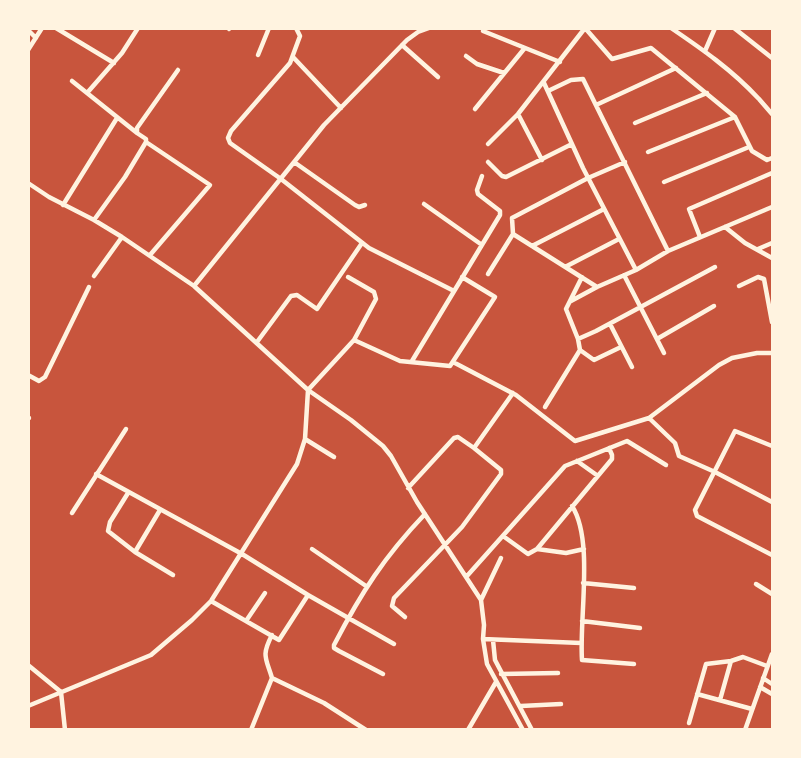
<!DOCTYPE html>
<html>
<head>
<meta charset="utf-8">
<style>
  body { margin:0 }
  #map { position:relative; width:801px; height:758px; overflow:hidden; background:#c8553d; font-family:Cabin,sans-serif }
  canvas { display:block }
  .frame { position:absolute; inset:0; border:30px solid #fff3e0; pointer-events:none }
</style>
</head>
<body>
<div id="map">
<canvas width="801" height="758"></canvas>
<div class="frame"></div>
</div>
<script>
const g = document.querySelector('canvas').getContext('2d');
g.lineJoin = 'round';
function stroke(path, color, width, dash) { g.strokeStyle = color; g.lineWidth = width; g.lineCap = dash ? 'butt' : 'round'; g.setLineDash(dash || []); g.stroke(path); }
stroke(new Path2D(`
  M 56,28 L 114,63
  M 296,28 L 300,36 L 290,63 L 231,131 L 228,138 L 230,143 L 281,179 L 369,248 L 454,291
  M 585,28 L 612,59 L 651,48 L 735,117 L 752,151 L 767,160 L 772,158
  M 671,28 C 702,49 732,70 758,98
  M 734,28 L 772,58
  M 229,29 L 230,28
  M 28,30 L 36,38
  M 483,31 L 560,62
  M 402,45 L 438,77
  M 28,50 L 42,28
  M 705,51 L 715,28
  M 258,55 L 269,28
  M 466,56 L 477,64 L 504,73
  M 293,57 L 341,108
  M 72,81 L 137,133
  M 544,83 L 583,168 L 636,270
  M 548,91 L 571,80 L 583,79 L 668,251
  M 87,93 L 122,53 L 138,28
  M 759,99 L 772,114
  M 596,105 L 676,68
  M 475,109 L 524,49
  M 518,114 L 542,160
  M 635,123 L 707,93
  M 146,142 L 210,185 L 150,255
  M 488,144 L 518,114 L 585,28
  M 648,152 L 735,117
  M 294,162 L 355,205 L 359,207 L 365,205
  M 488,162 L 502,176 L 506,177 L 572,144
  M 664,182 L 749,147
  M 28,183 L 49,197 L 94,220 L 122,237 L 194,286 L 308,390 L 351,420 L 383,446 L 391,456 L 417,502 L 481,600 L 484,625 L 483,639 L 487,664 L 523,730
  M 424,204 L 482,245
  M 63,205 L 117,118
  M 94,220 L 125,177 L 146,142 L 146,139 L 137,133 L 137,128 L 178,70
  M 725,227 L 745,243 L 772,258
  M 513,234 L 512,218 L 588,178 L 625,162
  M 513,234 L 597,287
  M 700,237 L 689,209 L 772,173
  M 532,246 L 604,209
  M 758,249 L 772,243
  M 565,267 L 619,239
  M 488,274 L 513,234
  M 624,275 L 664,353
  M 94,276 L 122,237
  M 582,277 L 566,309 L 578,339 L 580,350 L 594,360 L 621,347
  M 194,286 L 324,125 L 407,40 L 418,32 L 429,28
  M 739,286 L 758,277 L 764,279 L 772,322
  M 571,301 L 597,287 L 636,270 L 668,251 L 772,207
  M 610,324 L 632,367
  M 578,339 L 596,331 L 715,267
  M 657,339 L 714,306
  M 354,340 L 400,361 L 450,366 L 495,297 L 462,277
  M 257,342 L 291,296 L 297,295 L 317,309 L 362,243
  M 412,361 L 500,215 L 500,211 L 478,194 L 477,190 L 482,176
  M 453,362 L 516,395 L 575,441 L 649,418 L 719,365 L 732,358 L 757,353 L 772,353
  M 28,375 L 39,381 L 45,377 L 89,287
  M 308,390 L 354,340 L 376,299 L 374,292 L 348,277
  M 545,407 L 580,350
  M 28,418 L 29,418
  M 649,418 L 675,443 L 679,456 L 715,472 L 772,502
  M 305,439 L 334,457
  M 772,446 L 735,431 L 695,510 L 697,516 L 772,555
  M 577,461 L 598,476
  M 96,474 L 242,554 L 308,595 L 394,644
  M 408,488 L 454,438 L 458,437 L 474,448 L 513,393
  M 128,493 L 110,522 L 108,531 L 135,552 L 173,575
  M 572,506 C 594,540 579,618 582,660 L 634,664
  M 72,513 L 126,429
  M 503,536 L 528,554 L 537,549 L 612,459 L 612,455 L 609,448
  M 312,549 L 366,586
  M 537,549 L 566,553 L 584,549
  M 135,552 L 160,510
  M 467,576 L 565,466 L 627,441 L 666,465
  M 583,583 L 634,588
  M 756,584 L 772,594
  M 481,600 L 501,558
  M 211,601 L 279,640 L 308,595
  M 405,617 L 392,606 L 394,598 L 462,527 L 501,474 L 501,470 L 474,448
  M 246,621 L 265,593
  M 582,621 L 640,628
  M 483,639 L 581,643
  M 493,640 L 495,660 L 532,730
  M 28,665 L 61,692 L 65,730
  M 383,674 L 339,651 L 334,648 L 334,645 C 361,593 384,557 425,514
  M 501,674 L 558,673
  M 272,678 L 324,703 L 366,730
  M 763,678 L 772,684
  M 760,687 L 772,694
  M 697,694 L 752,709
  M 720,700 L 731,661
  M 28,706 L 151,655 L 192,620 L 211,601 L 297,464 L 305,439 L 308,390
  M 521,706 L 561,704
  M 689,723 L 706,664 L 731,661 L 743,657 L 767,666
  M 251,730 L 272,678 C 266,658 261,656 272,635
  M 468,730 L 496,682
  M 745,730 L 772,654`), '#fff3e0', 4.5);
</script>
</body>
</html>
